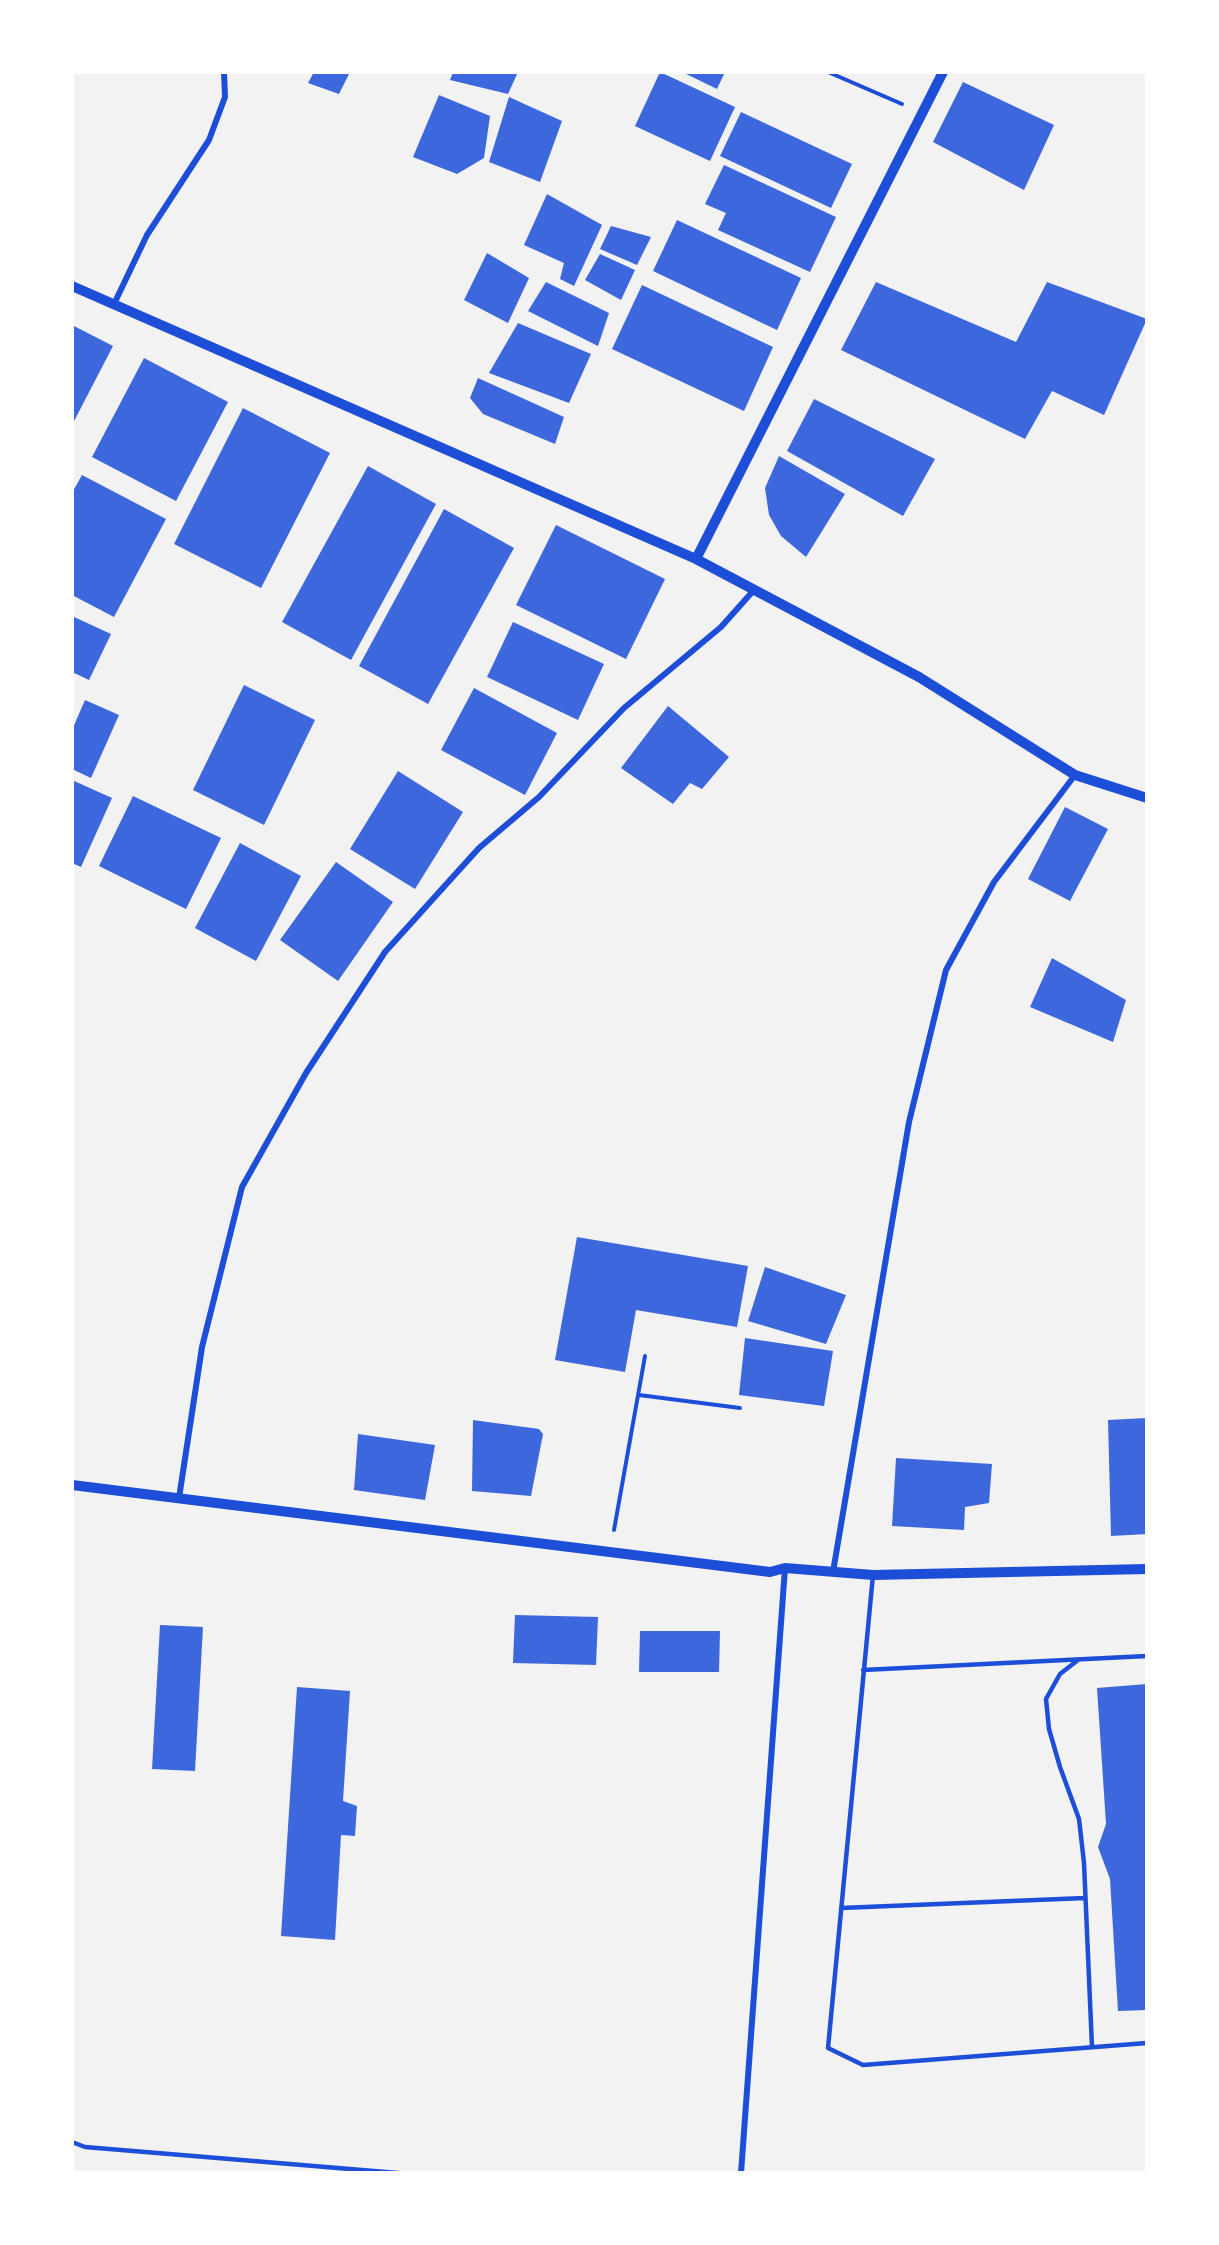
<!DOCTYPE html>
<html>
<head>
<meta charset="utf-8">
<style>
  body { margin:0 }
  #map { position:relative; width:1219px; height:2245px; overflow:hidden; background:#f2f2f2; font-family:Karla,sans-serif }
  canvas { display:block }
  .frame { position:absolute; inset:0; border:74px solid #fff; pointer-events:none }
</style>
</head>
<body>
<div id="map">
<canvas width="1219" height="2245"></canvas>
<div class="frame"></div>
</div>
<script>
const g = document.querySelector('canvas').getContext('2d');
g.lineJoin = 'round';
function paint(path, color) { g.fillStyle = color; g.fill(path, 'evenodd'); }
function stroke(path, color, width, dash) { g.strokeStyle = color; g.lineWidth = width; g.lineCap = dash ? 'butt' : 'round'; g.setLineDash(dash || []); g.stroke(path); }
paint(new Path2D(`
  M 314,72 L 350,72 L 339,94 L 308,83 Z
  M 453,72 L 518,72 L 508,94 L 450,80 Z
  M 660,72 L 735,107 L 710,161 L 635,126 Z
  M 682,72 L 725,72 L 717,89 Z
  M 963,82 L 1054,125 L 1024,190 L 933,142 Z
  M 439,95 L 490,116 L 484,158 L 457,174 L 413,157 Z
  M 509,97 L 562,121 L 540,182 L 489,162 Z
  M 741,112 L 852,164 L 831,208 L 720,156 Z
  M 724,165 L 836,217 L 810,272 L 718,230 L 726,213 L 705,204 Z
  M 547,194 L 602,225 L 574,286 L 560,279 L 564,263 L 524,245 Z
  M 677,220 L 801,278 L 777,330 L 653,271 Z
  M 611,226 L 651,237 L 637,265 L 600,249 Z
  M 487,253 L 529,278 L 508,323 L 464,300 Z
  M 600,254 L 635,270 L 621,300 L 585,280 Z
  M 546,282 L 609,313 L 598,346 L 528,311 Z
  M 876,282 L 1016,342 L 1047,282 L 1147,319 L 1104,415 L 1052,391 L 1025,439 L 841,350 Z
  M 642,285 L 773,347 L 744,411 L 612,349 Z
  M 518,323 L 591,354 L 569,403 L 489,373 Z
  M 72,325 L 113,346 L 72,425 Z
  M 144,358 L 228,402 L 176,501 L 92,457 Z
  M 478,378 L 564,417 L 555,444 L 483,414 L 470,398 Z
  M 814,399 L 935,459 L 903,516 L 787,451 Z
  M 243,408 L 330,453 L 261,588 L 174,544 Z
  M 779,456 L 845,494 L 806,557 L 781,536 L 769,515 L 765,488 Z
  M 368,466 L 436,504 L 351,660 L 282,622 Z
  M 82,475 L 166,519 L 114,617 L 72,595 L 72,493 Z
  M 444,509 L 514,548 L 428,704 L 359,666 Z
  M 556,525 L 665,579 L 626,659 L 516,605 Z
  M 72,616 L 111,634 L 89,680 L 72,672 Z
  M 513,622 L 604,664 L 578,720 L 487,677 Z
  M 244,685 L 315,720 L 264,825 L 193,790 Z
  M 474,688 L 557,733 L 525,795 L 441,750 Z
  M 85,700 L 119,715 L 91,778 L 72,769 L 72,730 Z
  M 668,706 L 729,757 L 702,789 L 690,783 L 673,804 L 621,768 Z
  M 398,771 L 463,812 L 415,889 L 350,849 Z
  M 72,780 L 112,798 L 81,867 L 72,863 Z
  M 133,796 L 221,838 L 186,909 L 99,866 Z
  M 1065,807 L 1108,829 L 1070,901 L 1028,879 Z
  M 240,843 L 301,876 L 256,961 L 195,928 Z
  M 336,862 L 393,902 L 338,981 L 280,940 Z
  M 1052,958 L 1126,1000 L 1113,1042 L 1030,1007 Z
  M 577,1237 L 748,1266 L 737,1327 L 636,1310 L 625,1372 L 555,1360 Z
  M 765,1267 L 846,1295 L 826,1344 L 748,1321 Z
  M 745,1338 L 833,1351 L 824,1406 L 739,1395 Z
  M 1147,1418 L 1147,1534 L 1111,1536 L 1108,1420 Z
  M 473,1420 L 539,1429 L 543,1434 L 531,1496 L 472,1491 Z
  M 358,1434 L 435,1445 L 425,1500 L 354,1490 Z
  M 896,1458 L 992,1464 L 989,1503 L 965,1507 L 964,1530 L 892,1526 Z
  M 515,1615 L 598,1617 L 596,1665 L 513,1663 Z
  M 160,1625 L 203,1627 L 195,1771 L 152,1769 Z
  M 640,1631 L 720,1631 L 719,1672 L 639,1672 Z
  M 1147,1684 L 1147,2010 L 1118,2011 L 1110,1879 L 1098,1847 L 1106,1824 L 1097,1688 Z
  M 297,1687 L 350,1691 L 343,1801 L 357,1806 L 355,1836 L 341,1835 L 335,1940 L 281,1936 Z`), '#3d67dc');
stroke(new Path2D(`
  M 828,72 L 902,104
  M 639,1395 L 740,1408
  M 614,1530 L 645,1356`), '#1d4ed8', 4);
stroke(new Path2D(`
  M 873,1575 L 828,2048 L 863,2065 L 1147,2043
  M 1078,1660 L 1060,1674 L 1046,1699 L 1049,1729 L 1060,1767 L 1079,1819 L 1084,1863 L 1092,2047
  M 863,1670 L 1147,1656
  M 841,1908 L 1085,1898
  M 72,2142 L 85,2147 L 398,2173`), '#1d4ed8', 4.5);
stroke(new Path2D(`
  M 114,304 L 147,235 L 209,140 L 225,97 L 224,72
  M 179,1498 L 202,1347 L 242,1187 L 306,1073 L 385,952 L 479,848 L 539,797 L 624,708 L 721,627 L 754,590
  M 833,1572 L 909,1122 L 946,970 L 994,882 L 1075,775
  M 741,2173 L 785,1568`), '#1d4ed8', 6);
stroke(new Path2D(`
  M 72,286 L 696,559 L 919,677 L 1075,775 L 1147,798
  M 696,559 L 943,72
  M 72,1485 L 770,1572 L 785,1568 L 873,1575 L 1147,1569`), '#1d4ed8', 10);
</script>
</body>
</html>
